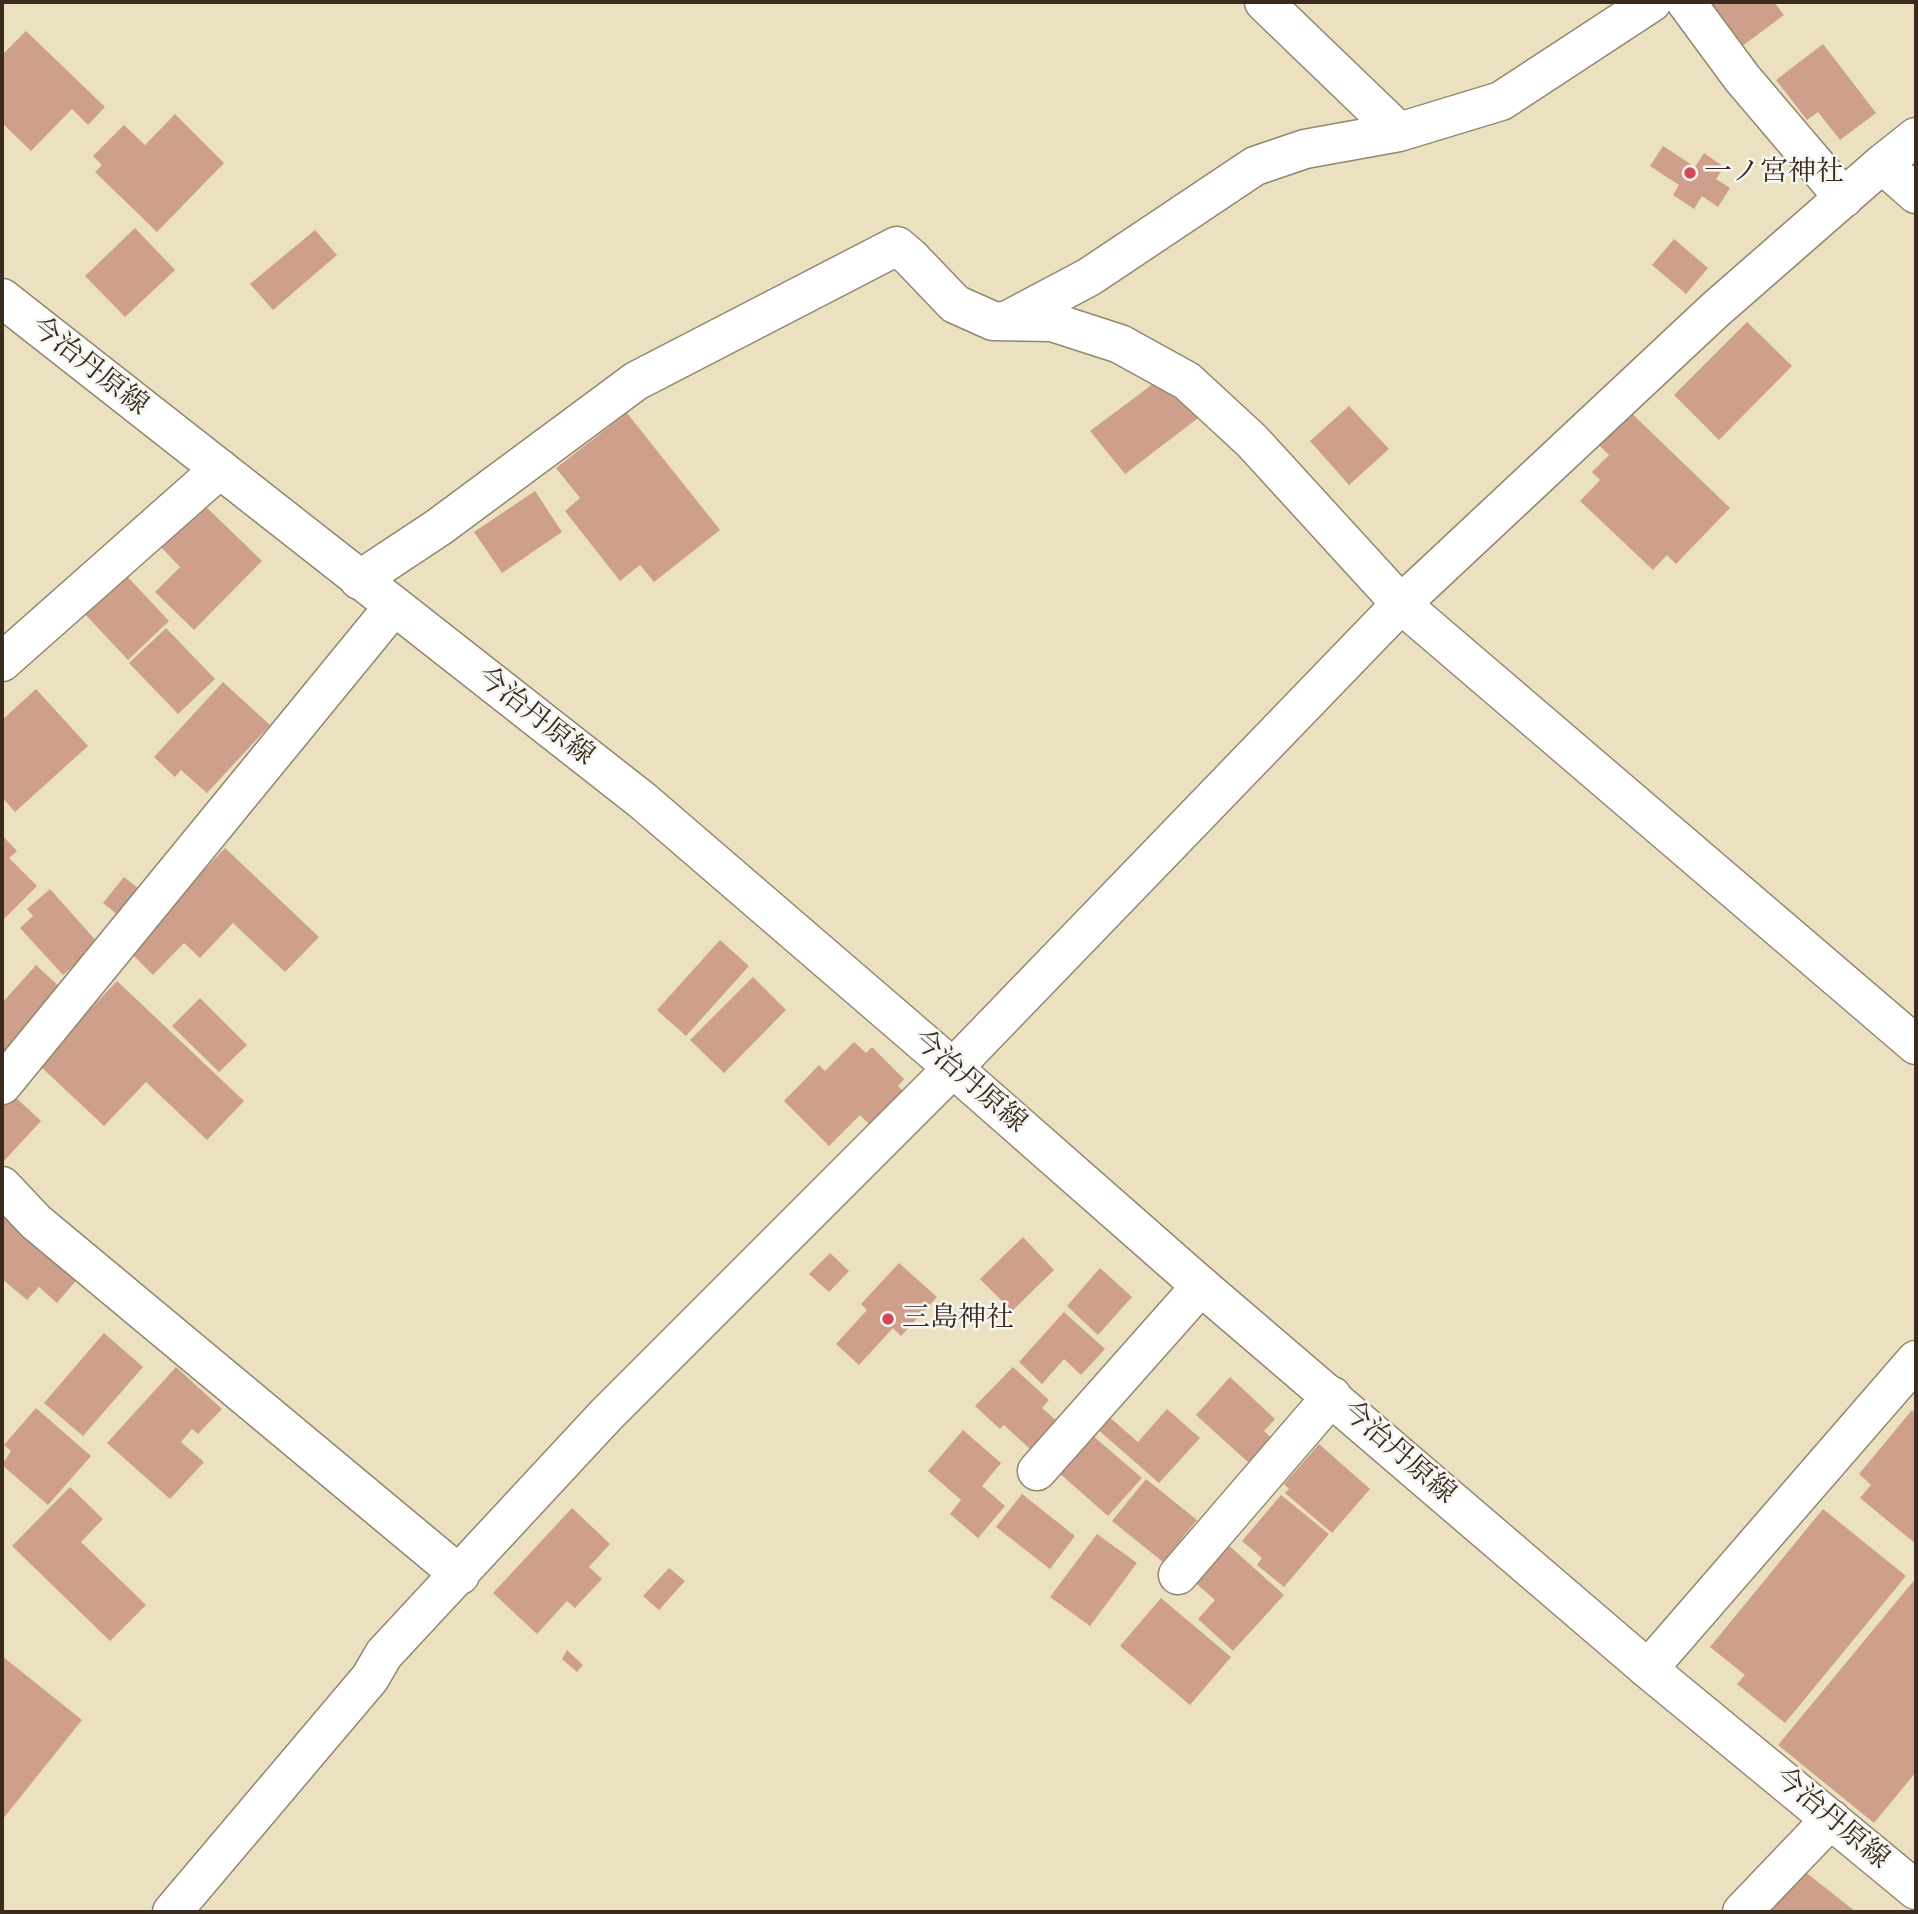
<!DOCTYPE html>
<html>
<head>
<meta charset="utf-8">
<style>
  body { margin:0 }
  #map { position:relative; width:1918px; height:1914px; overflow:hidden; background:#ebe1c0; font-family:Alegreya,serif }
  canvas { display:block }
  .frame { position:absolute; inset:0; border:4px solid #3b2a1e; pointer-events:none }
</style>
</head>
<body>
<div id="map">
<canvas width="1918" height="1914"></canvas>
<div class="frame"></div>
</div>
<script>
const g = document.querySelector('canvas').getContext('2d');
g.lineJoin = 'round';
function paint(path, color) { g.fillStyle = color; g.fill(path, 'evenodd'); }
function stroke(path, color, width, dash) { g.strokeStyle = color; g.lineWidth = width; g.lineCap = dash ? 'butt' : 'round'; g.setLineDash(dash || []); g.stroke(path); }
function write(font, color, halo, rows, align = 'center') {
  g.font = font + ' Alegreya,"Noto Serif JP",serif'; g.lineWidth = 5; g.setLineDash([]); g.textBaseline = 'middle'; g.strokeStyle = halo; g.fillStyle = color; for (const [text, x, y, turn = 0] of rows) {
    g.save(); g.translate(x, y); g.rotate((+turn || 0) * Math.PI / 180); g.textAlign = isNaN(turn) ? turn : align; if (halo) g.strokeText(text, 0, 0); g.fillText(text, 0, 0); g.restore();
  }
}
paint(new Path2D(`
  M 1707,2 L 1774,2 L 1784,15 L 1741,47 Z
  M 26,31 L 105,107 L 88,125 L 72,109 L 31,151 L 2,123 L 2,55 Z
  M 1823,44 L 1876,113 L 1840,140 L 1818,112 L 1807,120 L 1776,80 Z
  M 175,114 L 224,163 L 157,232 L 95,172 L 102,165 L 93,156 L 124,125 L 145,145 Z
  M 1663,146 L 1695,167 L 1704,153 L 1724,167 L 1716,179 L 1730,188 L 1718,207 L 1702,196 L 1694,209 L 1673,195 L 1679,185 L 1650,166 Z
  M 135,228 L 175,270 L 125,317 L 85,276 Z
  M 315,230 L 337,255 L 273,310 L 250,284 Z
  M 1674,239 L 1708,268 L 1686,294 L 1652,265 Z
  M 1747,322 L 1792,366 L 1719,440 L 1674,395 Z
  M 1161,378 L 1206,412 L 1125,474 L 1090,431 Z
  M 1349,406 L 1389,449 L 1349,485 L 1310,441 Z
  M 1624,406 L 1730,508 L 1676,564 L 1667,555 L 1653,570 L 1580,501 L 1600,480 L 1592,472 L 1609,455 L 1593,439 Z
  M 627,413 L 720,530 L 654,582 L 640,565 L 620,581 L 565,511 L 580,498 L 556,468 Z
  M 535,491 L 562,532 L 502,573 L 474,532 Z
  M 199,500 L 262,561 L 194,630 L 155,592 L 180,567 L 157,543 Z
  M 125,574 L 169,621 L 128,660 L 83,612 Z
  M 166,628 L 215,679 L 178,714 L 129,663 Z
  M 223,682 L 270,725 L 207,793 L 181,770 L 175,777 L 154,757 Z
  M 36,689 L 88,746 L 15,812 L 2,797 L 2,720 Z
  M 2,835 L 17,851 L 9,858 L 37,886 L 2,921 Z
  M 225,848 L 319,937 L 285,972 L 233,923 L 200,958 L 184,943 L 153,975 L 128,950 Z
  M 124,877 L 139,889 L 118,915 L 103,903 Z
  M 50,889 L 99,944 L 63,975 L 20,928 L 33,916 L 27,909 Z
  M 720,940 L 749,966 L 686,1036 L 657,1010 Z
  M 36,965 L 63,990 L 2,1059 L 2,1003 Z
  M 753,977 L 786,1010 L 724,1073 L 690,1040 Z
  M 117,981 L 244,1101 L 207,1140 L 146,1082 L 104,1126 L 38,1064 Z
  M 200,998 L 247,1045 L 219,1072 L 172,1026 Z
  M 854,1042 L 866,1053 L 872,1047 L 904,1079 L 898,1086 L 908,1095 L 874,1129 L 860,1115 L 829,1146 L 784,1101 L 819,1065 L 825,1071 Z
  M 11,1093 L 41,1121 L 2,1163 L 2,1103 Z
  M 2,1199 L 85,1270 L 57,1303 L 39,1287 L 27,1300 L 2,1279 Z
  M 1023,1237 L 1054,1270 L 1012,1311 L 980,1279 Z
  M 830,1253 L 849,1271 L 829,1292 L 809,1274 Z
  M 899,1263 L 937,1297 L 901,1336 L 893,1328 L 859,1365 L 836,1344 L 867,1310 L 861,1304 Z
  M 1100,1268 L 1132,1297 L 1098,1335 L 1067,1306 Z
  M 1064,1312 L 1105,1349 L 1081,1375 L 1064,1359 L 1042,1384 L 1019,1362 Z
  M 104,1333 L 143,1367 L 83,1436 L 44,1403 Z
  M 176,1367 L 222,1409 L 198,1434 L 192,1429 L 181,1442 L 204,1462 L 170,1499 L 107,1443 Z
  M 1013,1367 L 1049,1400 L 1042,1408 L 1059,1423 L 1032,1451 L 1004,1425 L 1000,1429 L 975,1406 Z
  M 1230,1377 L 1275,1419 L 1264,1431 L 1271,1437 L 1249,1463 L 1196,1415 Z
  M 36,1408 L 91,1456 L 48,1505 L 2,1465 L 11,1451 L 4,1445 Z
  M 1167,1409 L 1200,1438 L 1159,1483 L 1095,1427 L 1106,1414 L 1138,1442 Z
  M 1912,1410 L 1916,1414 L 1916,1544 L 1860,1498 L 1871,1485 L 1859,1474 Z
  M 963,1430 L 1001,1463 L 982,1486 L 1005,1506 L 978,1538 L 950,1514 L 961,1500 L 928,1471 Z
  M 1092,1435 L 1142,1478 L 1108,1516 L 1058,1472 Z
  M 1319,1444 L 1370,1489 L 1332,1533 L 1285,1493 L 1289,1489 L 1284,1484 Z
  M 1146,1479 L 1197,1520 L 1163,1562 L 1112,1521 Z
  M 70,1487 L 103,1519 L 81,1542 L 146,1605 L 110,1641 L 12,1546 Z
  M 1022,1494 L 1075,1536 L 1050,1569 L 996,1527 Z
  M 1281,1495 L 1329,1534 L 1284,1587 L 1257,1565 L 1262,1558 L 1242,1541 Z
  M 572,1508 L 610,1544 L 589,1567 L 602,1579 L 575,1608 L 567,1601 L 537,1634 L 493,1593 Z
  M 1823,1509 L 1906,1576 L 1785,1723 L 1737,1684 L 1745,1675 L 1710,1647 Z
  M 1097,1534 L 1137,1563 L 1090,1626 L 1050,1597 Z
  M 1224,1541 L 1284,1595 L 1233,1651 L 1198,1619 L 1215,1600 L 1190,1578 Z
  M 669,1568 L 685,1581 L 659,1610 L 643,1596 Z
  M 1916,1578 L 1916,1772 L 1874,1823 L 1778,1745 Z
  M 1161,1598 L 1231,1657 L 1190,1705 L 1120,1646 Z
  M 567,1650 L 583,1665 L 577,1672 L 562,1659 Z
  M 2,1656 L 82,1720 L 2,1820 Z
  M 1799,1867 L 1856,1912 L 1762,1912 Z`), '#cea08c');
const street = new Path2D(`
  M 1264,2 L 1399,132 L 1501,101 L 1652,2
  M 1686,2 L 1742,78 L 1844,198
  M 1882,164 L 1916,194
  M 1008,320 L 1089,277 L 1255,166 L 1305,149 L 1399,132
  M 359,580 L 439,527 L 636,381 L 897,246 L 911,258 L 955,304 L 993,321 L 1052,322 L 1120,344 L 1187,381 L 1252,441 L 1401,604 L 1916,1045
  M 2,662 L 220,469
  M 2,1085 L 394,606
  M 2,1186 L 36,1222 L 460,1575
  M 1037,1471 L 1201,1286
  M 1178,1575 L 1332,1396
  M 1648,1669 L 1916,1360
  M 172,1912 L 370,1678 L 384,1654 L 606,1415 L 953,1068 L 1401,604 L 1715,310 L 1882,164 L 1916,137
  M 1742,1912 L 1831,1819`);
const secondary = new Path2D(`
  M 2,298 L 643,801 L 953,1068 L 1201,1286 L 1648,1669 L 1916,1890`);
stroke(street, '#93866f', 41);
stroke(secondary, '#93866f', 41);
stroke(street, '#fff', 38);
stroke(secondary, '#fff', 38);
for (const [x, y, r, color] of [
  [1690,173,7,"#d1495b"],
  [888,1319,7,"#d1495b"]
]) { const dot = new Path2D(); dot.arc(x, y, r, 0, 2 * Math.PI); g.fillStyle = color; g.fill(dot); stroke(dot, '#f6f6f2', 2.5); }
write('28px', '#3b2a1e', '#f6f6f2', [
  ["一ノ宮神社",1704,173],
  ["三島神社",902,1319]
], 'left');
write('28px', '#3b2a1e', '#f6f6f2', [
  ["今治丹原線",89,367,38],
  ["今治丹原線",535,717,38],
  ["今治丹原線",969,1082,41],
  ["今治丹原線",1398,1453,41],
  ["今治丹原線",1831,1819,40]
]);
</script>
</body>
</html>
